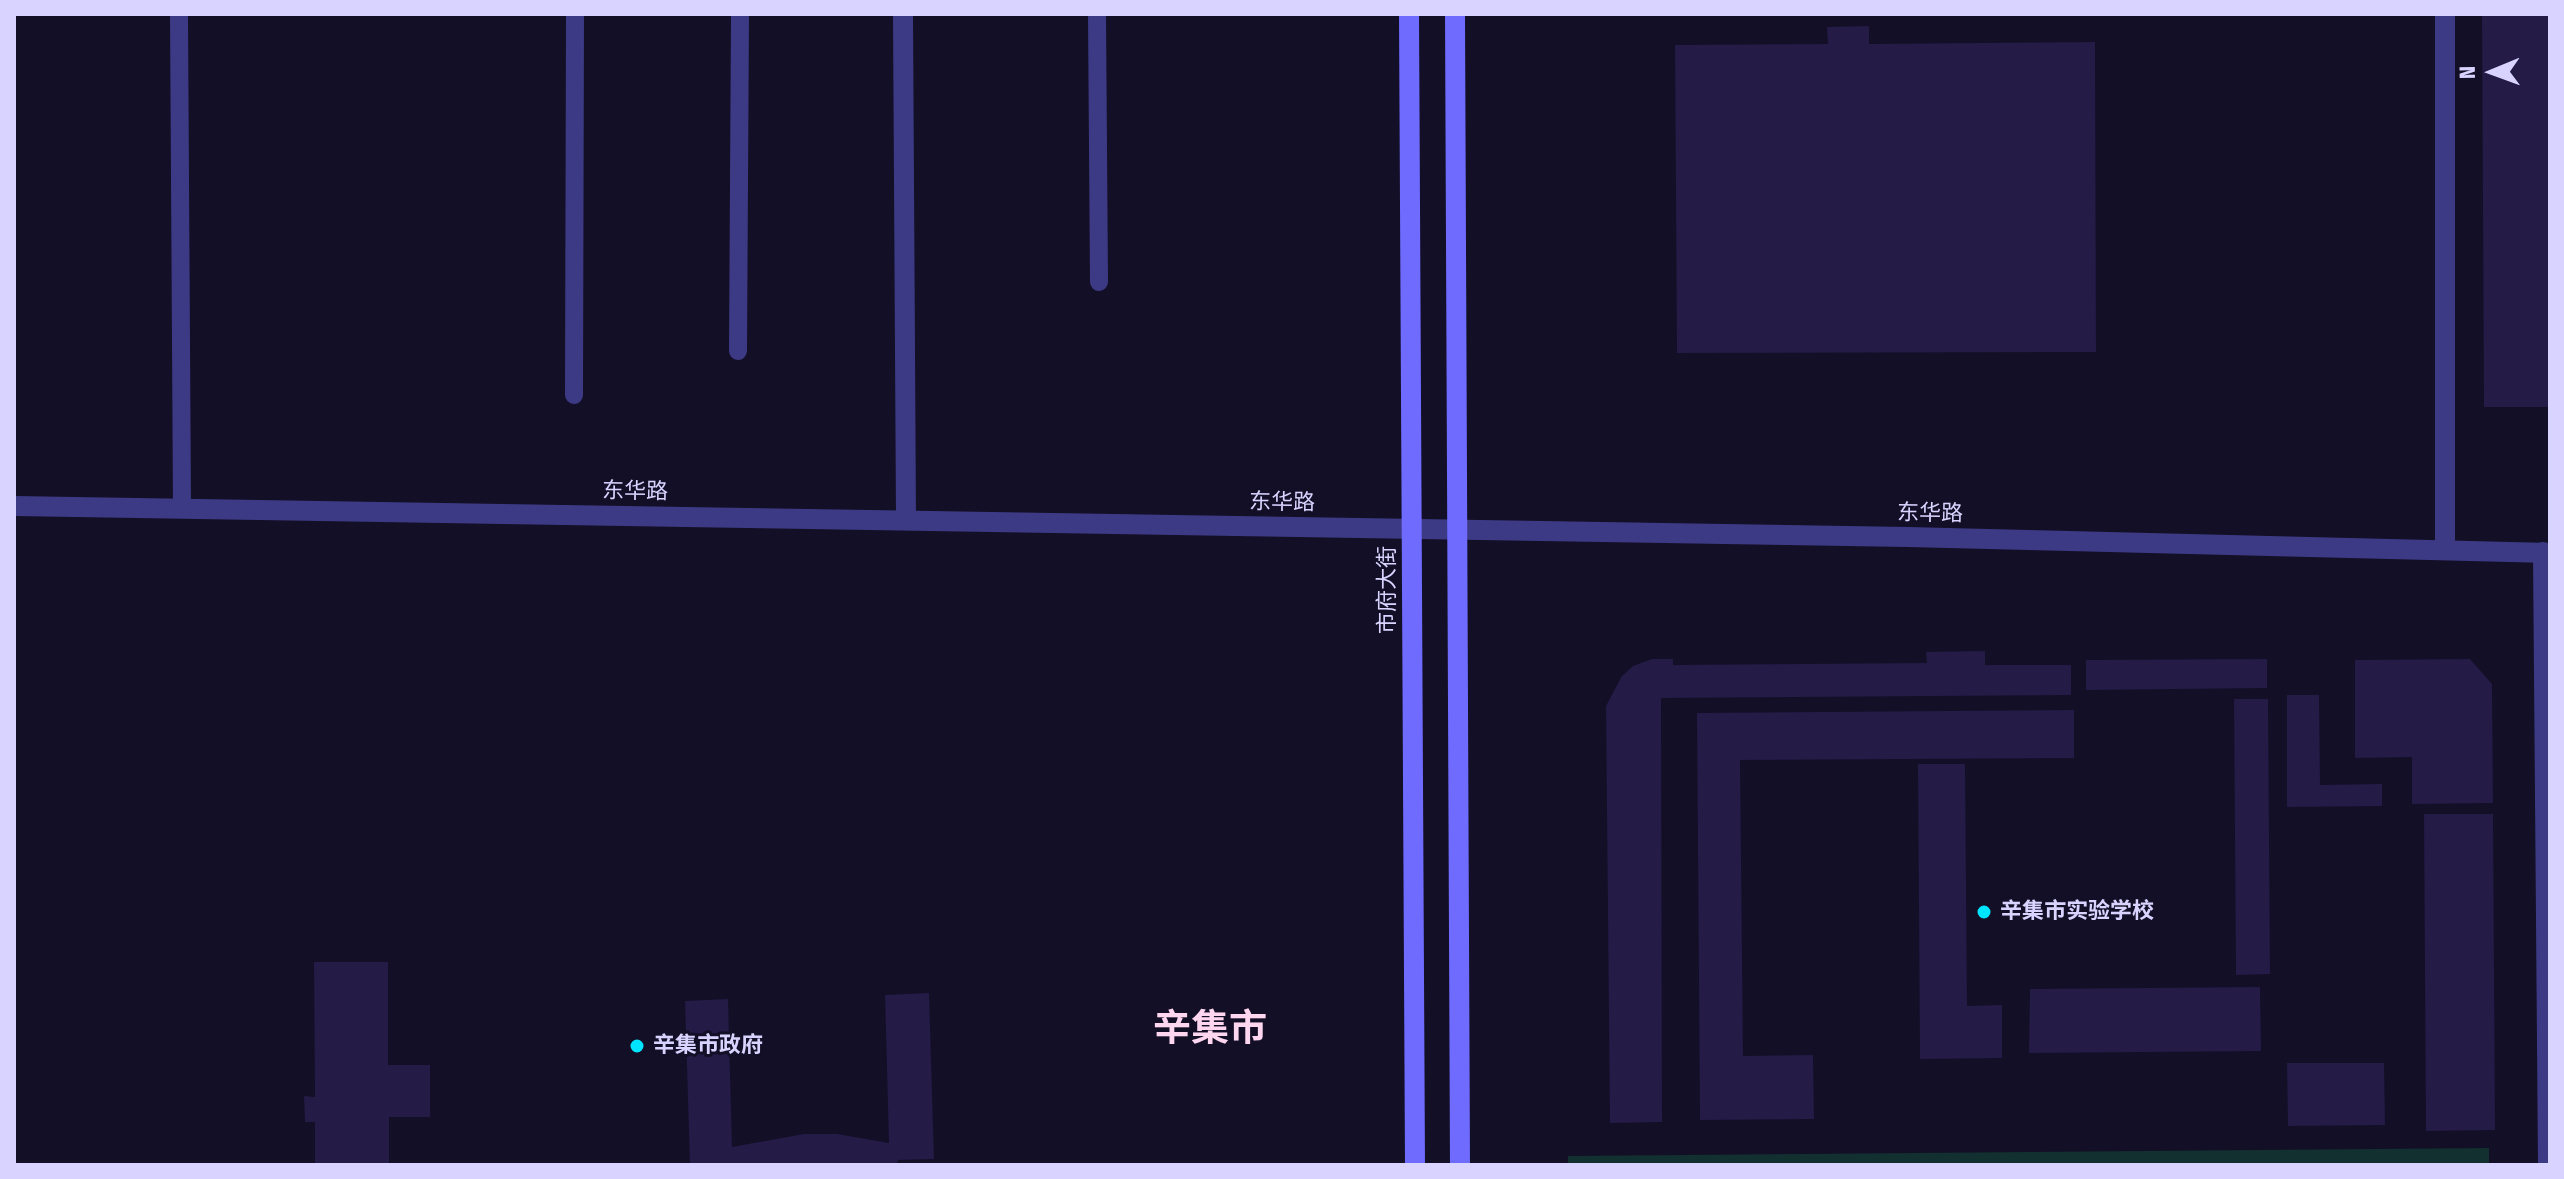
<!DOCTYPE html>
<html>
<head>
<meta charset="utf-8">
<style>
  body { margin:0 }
  #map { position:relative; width:2564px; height:1179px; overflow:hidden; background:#130f26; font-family:"Fira Sans Condensed",sans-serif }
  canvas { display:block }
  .frame { position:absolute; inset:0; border:16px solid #d9d4ff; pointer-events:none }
  .north { position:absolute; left:2452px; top:32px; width:80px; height:80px; -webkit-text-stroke:6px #130f26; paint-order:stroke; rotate:269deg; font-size:22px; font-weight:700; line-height:32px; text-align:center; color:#d9d4ff }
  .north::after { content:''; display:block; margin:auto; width:28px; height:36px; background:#d9d4ff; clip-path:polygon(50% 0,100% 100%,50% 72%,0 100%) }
</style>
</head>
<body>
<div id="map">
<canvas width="2564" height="1179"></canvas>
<div class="frame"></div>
<div class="north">N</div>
</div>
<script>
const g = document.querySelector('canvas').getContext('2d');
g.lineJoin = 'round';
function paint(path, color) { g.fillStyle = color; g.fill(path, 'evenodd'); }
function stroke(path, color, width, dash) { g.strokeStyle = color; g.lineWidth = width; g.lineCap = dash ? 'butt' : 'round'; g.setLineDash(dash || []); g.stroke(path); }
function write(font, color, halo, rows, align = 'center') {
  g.font = font + ' "Fira Sans Condensed","Noto Sans SC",sans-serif'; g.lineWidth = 6; g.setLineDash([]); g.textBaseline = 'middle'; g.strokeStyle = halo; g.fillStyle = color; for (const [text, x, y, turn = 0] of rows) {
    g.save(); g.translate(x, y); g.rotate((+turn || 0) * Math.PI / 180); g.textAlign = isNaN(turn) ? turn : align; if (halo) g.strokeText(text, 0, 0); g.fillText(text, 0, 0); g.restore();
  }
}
paint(new Path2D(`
  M 2489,1148 L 2489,1165 L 1568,1165 L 1568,1156 Z`), '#12302f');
paint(new Path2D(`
  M 2482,14 L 2550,14 L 2550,407 L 2484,407 Z
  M 1869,26 L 1869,44 L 2095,42 L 2096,352 L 1677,353 L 1675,45 L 1828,44 L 1827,27 Z
  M 1985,651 L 1985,665 L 2071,665 L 2071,695 L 1661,698 L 1662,1122 L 1610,1123 L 1606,706 L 1622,676 L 1633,666 L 1652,659 L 1673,659 L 1673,665 L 1927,663 L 1926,652 Z
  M 2267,659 L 2267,688 L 2086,690 L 2086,660 Z
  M 2470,659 L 2492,684 L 2493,803 L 2412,804 L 2412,757 L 2355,758 L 2355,660 Z
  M 2287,695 L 2319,695 L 2320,785 L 2382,784 L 2382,806 L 2287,807 Z
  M 2234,699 L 2268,699 L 2270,974 L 2236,975 Z
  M 2074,710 L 2074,758 L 1740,760 L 1743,1056 L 1813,1055 L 1814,1119 L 1700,1120 L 1697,713 Z
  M 1918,764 L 1965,764 L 1967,1006 L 2002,1005 L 2002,1058 L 1920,1059 Z
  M 2424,814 L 2493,814 L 2495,1130 L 2426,1131 Z
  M 314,962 L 388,962 L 388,1065 L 430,1065 L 430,1117 L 389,1117 L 389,1163 L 315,1165 L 315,1122 L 305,1122 L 304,1096 L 315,1097 Z
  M 2260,987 L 2261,1051 L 2029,1053 L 2030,989 Z
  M 929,993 L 934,1159 L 898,1160 L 896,1165 L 690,1165 L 685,1001 L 728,999 L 732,1147 L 804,1134 L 837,1134 L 889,1143 L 885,995 Z
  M 2287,1063 L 2384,1063 L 2385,1125 L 2288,1126 Z`), '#241b47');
stroke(new Path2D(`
  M 179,14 L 182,508
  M 1097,14 L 1099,282
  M 738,351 L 740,14
  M 574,395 L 575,14`), '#3d3a85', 18);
stroke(new Path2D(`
  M 903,14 L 906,520
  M 2445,550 L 2445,14
  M 2543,552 L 2548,1165`), '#3d3a85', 20);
stroke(new Path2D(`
  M 14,506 L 1908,537 L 2550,553`), '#3d3a85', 20);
stroke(new Path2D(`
  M 1409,14 L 1415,1165
  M 1455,14 L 1460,1165`), '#6f6bff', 20);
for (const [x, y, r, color] of [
  [1984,912,8,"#00e5ff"],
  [637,1046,8,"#00e5ff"]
]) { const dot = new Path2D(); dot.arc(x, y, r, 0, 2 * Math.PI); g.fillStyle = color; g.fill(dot); stroke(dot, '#130f26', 3); }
write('22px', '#d9d4ff', '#130f26', [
  ["东华路",635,492,1],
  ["东华路",1282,503,1],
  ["东华路",1930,514,1],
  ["市府大街",1388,590,-90]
]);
write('bold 22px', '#d9d4ff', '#130f26', [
  ["辛集市实验学校",2000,912],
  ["辛集市政府",653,1046]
], 'left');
write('bold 38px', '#ffd6f0', '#130f26', [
  ["辛集市",1210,1030]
]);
</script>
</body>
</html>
